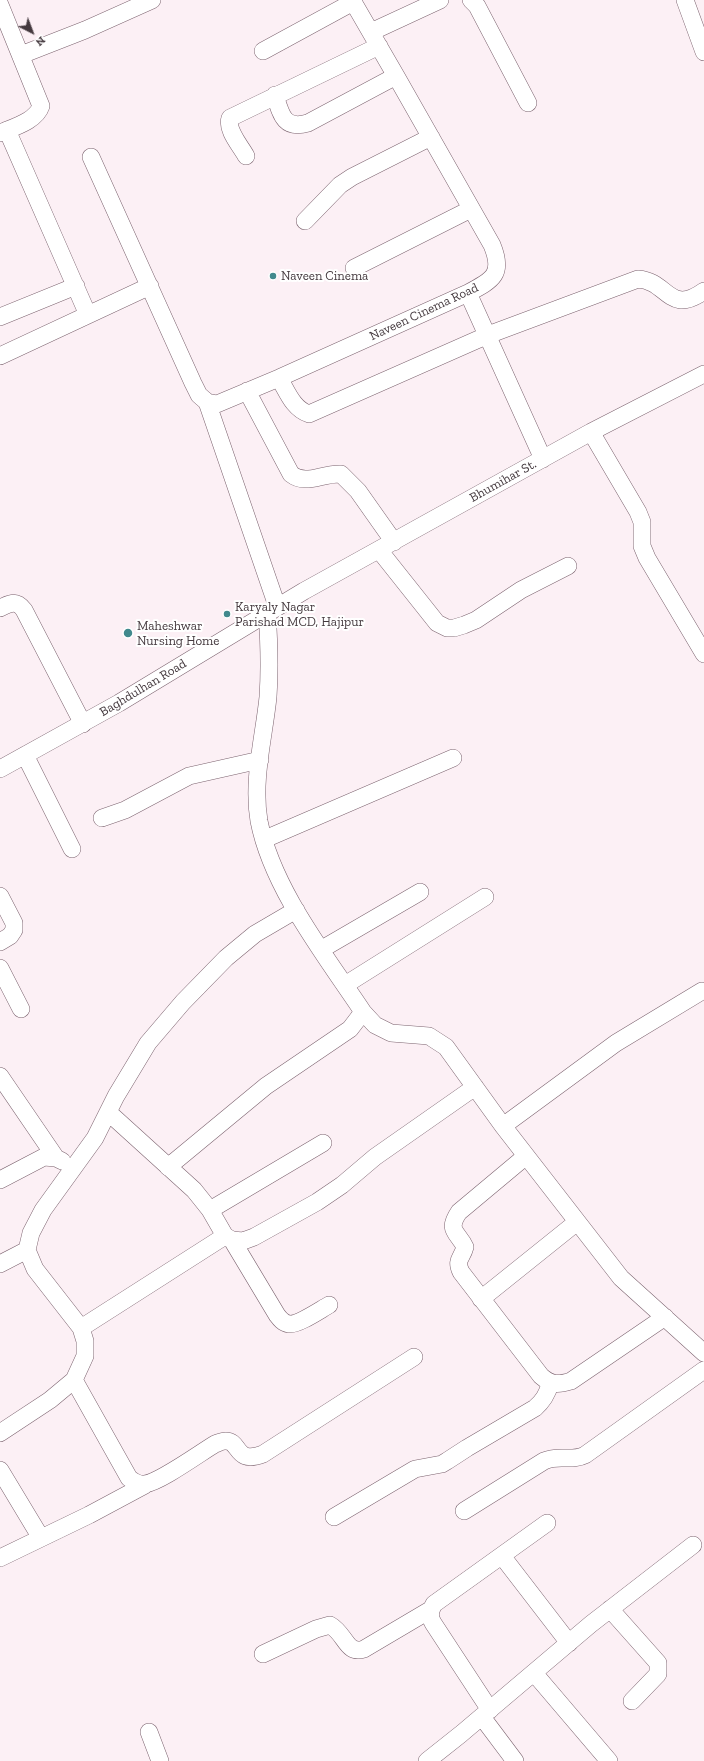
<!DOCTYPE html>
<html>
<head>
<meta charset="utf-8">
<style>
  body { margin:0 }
  #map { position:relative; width:704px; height:1761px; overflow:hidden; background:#fcf0f5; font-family:"Zilla Slab",serif }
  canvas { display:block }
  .north { position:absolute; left:12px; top:12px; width:40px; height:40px; -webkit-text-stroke:3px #fff; paint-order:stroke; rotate:138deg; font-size:11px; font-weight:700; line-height:16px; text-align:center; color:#44393e }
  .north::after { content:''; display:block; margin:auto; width:14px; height:18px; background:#44393e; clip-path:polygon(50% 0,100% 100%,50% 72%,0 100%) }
</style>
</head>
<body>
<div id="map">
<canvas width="704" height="1761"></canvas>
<div class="north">N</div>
</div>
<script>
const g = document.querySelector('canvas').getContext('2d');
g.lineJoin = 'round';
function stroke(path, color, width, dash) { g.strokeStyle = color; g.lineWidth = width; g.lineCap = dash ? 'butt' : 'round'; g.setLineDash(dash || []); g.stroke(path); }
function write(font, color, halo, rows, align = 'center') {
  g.font = font + ' "Zilla Slab",serif'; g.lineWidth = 4; g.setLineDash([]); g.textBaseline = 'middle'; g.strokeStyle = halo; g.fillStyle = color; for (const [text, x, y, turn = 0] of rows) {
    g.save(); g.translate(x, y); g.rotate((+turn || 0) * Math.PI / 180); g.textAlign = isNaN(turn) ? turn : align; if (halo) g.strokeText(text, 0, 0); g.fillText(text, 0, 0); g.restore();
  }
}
const minor = new Path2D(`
  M 471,0 L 477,6 L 528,103
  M 685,0 L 704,52
  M 0,5 L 41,106 C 36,121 14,127 0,133
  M 371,32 L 440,0
  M 263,51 L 353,2
  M 21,55 L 85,30 L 152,0
  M 275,95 C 281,115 284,130 308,123 L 396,76
  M 7,130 L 88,315
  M 246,156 C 240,145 226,130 230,118 L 379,46
  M 91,157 L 193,383 L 199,395 L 207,402 L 217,404 L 279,378 L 468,293 C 493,280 504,274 492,245 L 396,76 L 352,0
  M 305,221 L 340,185 L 352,177 L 431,137
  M 354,268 L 471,209
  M 468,293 L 543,459
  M 0,317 L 76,286
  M 0,356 L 150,286
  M 279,378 C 287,391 293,409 309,414 L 488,335 L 638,279 C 668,281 669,316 704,291
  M 247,391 L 291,474 C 306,486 322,473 341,474 L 358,491 L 394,542
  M 207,402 L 277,606
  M 591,432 L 638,512 L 642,522 L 642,546 L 647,558 L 704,654
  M 379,550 L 437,623 L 447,628 L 454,628 L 464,625 L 476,620 L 521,590 L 568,566
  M 0,608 C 11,603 16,600 24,610 L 83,724
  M 267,612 C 269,640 270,668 268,697 C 264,737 252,780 259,821 C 272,888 325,955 363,1012 L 375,1025 L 391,1033 L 429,1036 L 446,1047 L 503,1126 L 621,1278 L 704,1353
  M 25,755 L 72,849
  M 0,769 L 119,703 L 304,591 L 591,432 L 704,374
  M 102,818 L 125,810 L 189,776 L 260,760
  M 265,839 L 453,758
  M 0,896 L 14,923 L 14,930 L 10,936 L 0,942
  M 322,949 L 420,892
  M 0,968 L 21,1009
  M 345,985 L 485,897
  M 0,1076 L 56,1158
  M 108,1112 L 194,1190 L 210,1210 L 225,1236 L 232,1240 L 243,1241 L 254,1237 L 317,1202 L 342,1185 L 375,1157 L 475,1087
  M 503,1126 L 616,1043 L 702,991
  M 526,1156 L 459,1212 C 446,1231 458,1232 465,1247 C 462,1259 455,1259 461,1272 L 541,1376 C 551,1385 558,1385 571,1381 L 665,1317
  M 168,1167 L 266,1086 L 350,1029 L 363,1012
  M 0,1180 L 44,1157 L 56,1158 L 62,1161
  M 210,1210 L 323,1143
  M 232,1240 L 277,1315 C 280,1319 283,1323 289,1324 C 298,1325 320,1310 329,1305
  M 0,1264 L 27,1250
  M 481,1299 L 577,1222
  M 81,1328 L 225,1236
  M 74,1380 L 129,1478 C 134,1482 139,1485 145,1484 C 160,1482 200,1453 215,1444 C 218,1443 222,1441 225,1441 C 241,1440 234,1465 263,1454 L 414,1357
  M 0,1433 L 50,1400 L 74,1380 L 85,1356 L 85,1341 L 81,1328 L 35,1269 L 27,1250 L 31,1233 L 43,1210 L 95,1138 L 116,1096 L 148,1043 L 183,1002 L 226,958 L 255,934 L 296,910
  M 0,1470 L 41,1538
  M 464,1511 L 544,1461 C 559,1454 571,1462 585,1455 L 704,1370
  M 334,1517 L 415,1469 L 442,1464 L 447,1461 L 467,1448 L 535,1408 C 543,1401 547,1395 550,1384
  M 502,1556 L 569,1643
  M 0,1558 L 89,1515 L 145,1485
  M 610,1609 L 658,1663 L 658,1674 L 632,1701
  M 263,1654 L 316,1629 L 330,1625 C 346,1634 346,1655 364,1649 L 430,1610
  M 534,1673 L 609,1761
  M 490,1710 L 433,1623 C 429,1616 430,1611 434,1604 L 547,1523
  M 482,1717 L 515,1761
  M 149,1732 L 160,1761
  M 427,1761 L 461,1734 L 591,1624 L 693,1545`);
stroke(minor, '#7c636f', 18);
stroke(minor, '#fff', 17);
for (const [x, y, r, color] of [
  [273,276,4,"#41898d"],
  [227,614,4,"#41898d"],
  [128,633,5,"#41898d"]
]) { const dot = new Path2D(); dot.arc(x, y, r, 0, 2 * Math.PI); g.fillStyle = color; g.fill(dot); stroke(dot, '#fff', 1.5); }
write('13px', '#44393e', '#fff', [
  ["Naveen Cinema",281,276],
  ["Karyaly Nagar",235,607],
  ["Parishad MCD, Hajipur",235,622],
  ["Maheshwar",137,626],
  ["Nursing Home",137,641]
], 'left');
write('13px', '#44393e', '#fff', [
  ["Naveen Cinema Road",424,312,-25],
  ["Bhumihar St.",503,481,-29],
  ["Baghdulhan Road",143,688,-31]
]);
</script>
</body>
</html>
